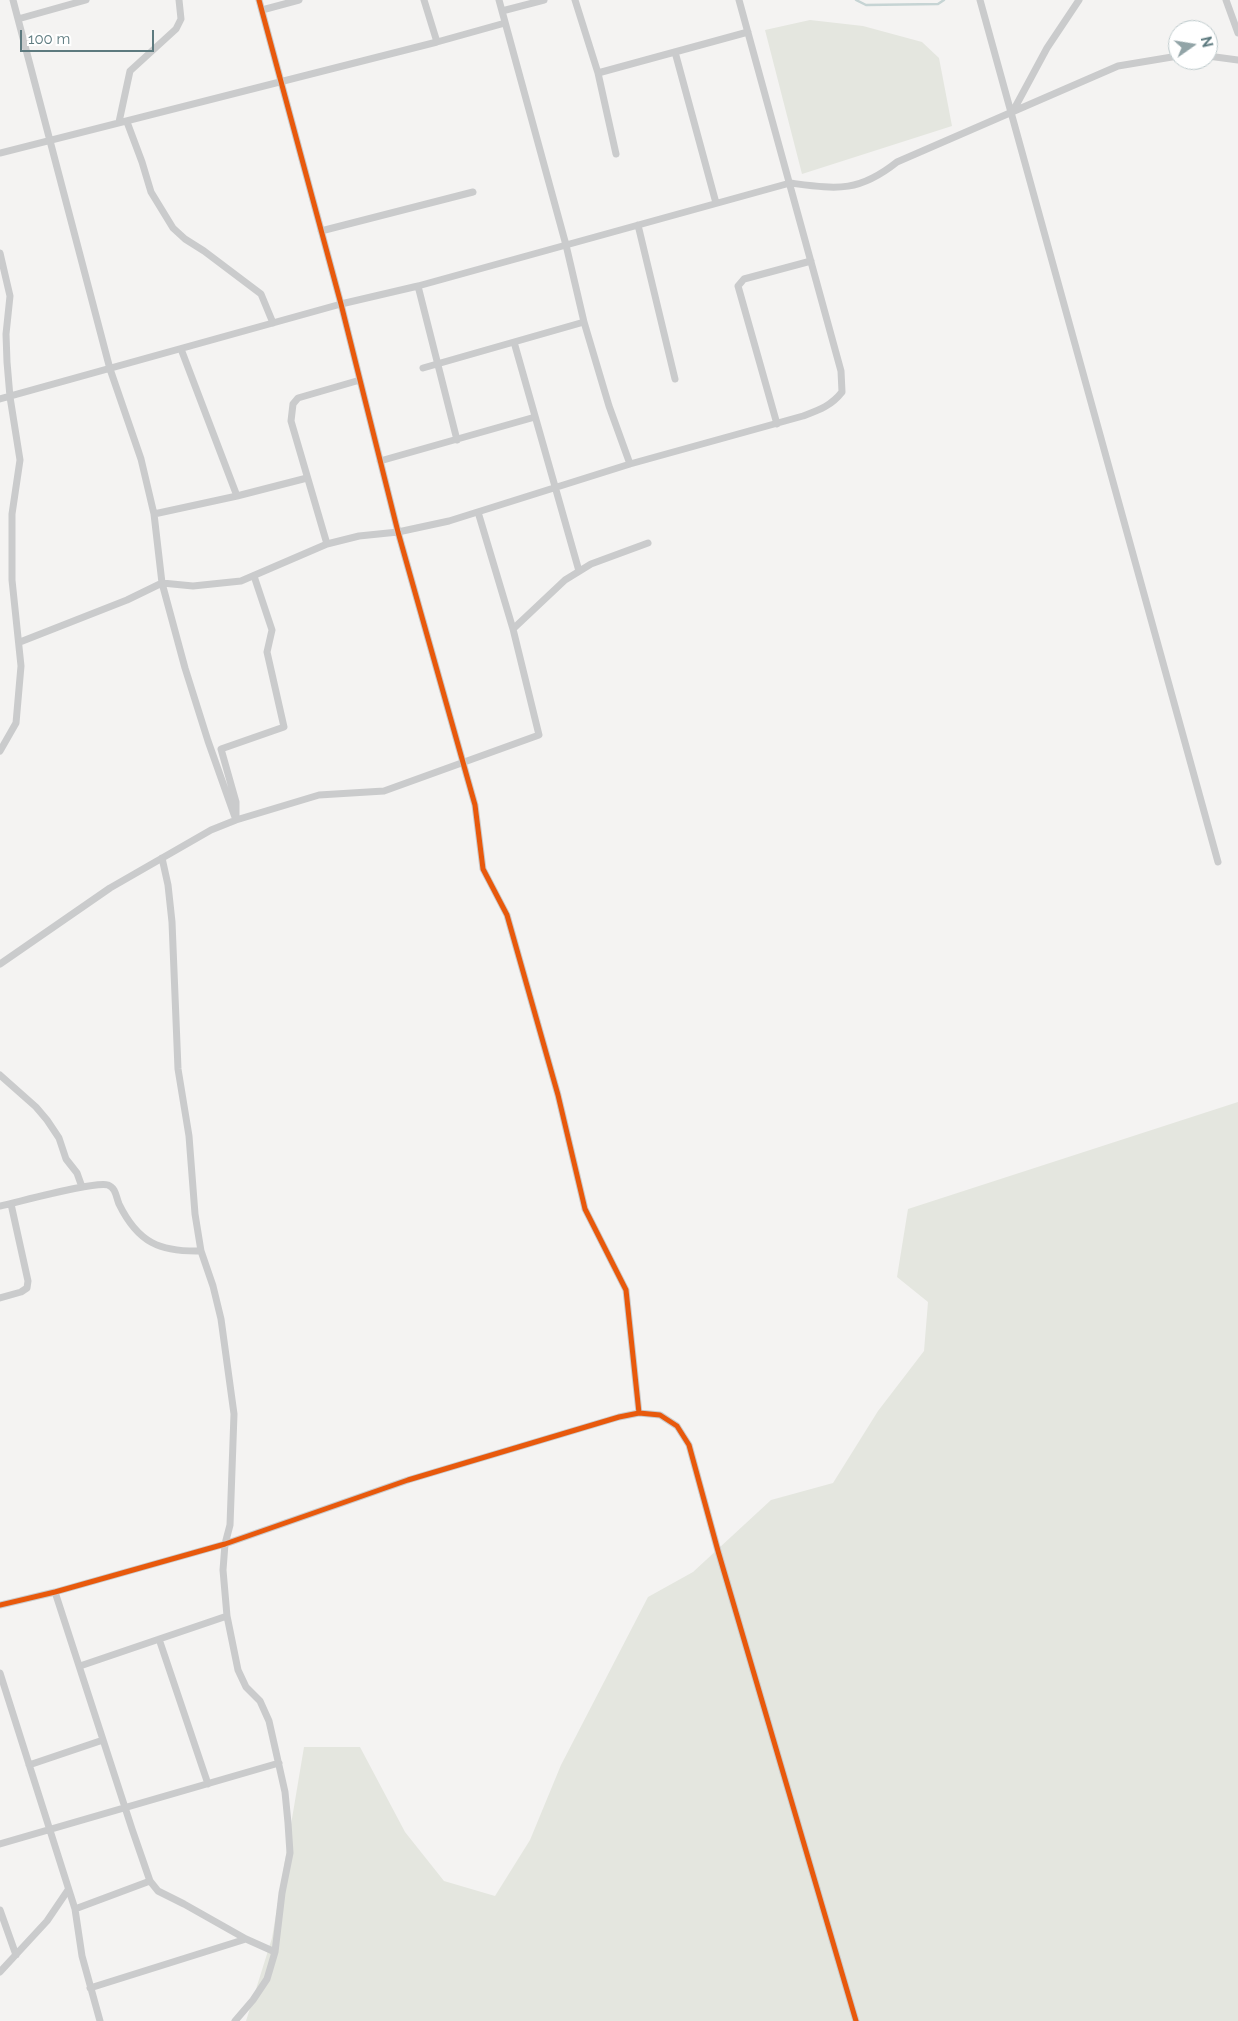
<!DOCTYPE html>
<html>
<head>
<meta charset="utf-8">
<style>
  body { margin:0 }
  #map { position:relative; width:1238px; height:2021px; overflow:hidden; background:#f4f3f2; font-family:Raleway,sans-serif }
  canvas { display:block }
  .north { position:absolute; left:1168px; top:20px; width:50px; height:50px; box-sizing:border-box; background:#fff; border:1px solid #becacc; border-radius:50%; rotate:77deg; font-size:14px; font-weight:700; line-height:20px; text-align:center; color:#5d7a7f }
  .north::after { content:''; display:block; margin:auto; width:18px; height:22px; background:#92a4a7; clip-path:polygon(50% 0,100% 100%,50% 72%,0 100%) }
  .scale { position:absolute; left:20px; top:30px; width:134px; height:22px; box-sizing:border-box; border:2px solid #5d7a7f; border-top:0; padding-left:6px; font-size:15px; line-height:18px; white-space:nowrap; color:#5d7a7f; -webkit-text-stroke:4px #fff; paint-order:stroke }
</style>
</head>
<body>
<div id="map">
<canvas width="1238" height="2021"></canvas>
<div class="north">N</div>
<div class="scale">100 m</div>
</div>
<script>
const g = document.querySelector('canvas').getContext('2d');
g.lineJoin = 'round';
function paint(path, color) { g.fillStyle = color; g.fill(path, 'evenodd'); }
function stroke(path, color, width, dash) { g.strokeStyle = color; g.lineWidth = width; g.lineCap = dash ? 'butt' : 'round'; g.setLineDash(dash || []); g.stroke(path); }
paint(new Path2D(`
  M 810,20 L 863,26 L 922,42 L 939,58 L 952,126 L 802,174 L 765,30 Z
  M 1238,1102 L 1238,2021 L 246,2021 L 272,1938 L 304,1747 L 360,1747 L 405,1832 L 444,1881 L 495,1896 L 530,1840 L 561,1765 L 648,1597 L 693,1572 L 771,1500 L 833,1483 L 878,1411 L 924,1351 L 928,1302 L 897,1277 L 908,1209 Z`), '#e4e6df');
stroke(new Path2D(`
  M 856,0 L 866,5 L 938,4 L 944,0`), '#c6d4d4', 2.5);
stroke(new Path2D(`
  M 259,0 L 341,304 L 398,532 L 475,805 L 483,869 L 507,915 L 558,1095 L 585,1209 L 626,1290 L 639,1413
  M 424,0 L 437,42
  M 499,0 L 566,245 L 584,322 L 609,406 L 630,464
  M 575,0 L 598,73 L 616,154
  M 980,0 L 1218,862
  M 1226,0 L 1238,33
  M 262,10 L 299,0
  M 502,11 L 544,0
  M 18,19 L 86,0
  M 675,52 L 716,203
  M 1208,56 L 1238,60
  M 598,73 L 748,32
  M 1012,113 L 1047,48 L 1079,0
  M 119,122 L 130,71 L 176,29 L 181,19 L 179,0
  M 127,122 L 142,162 L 151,192 L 173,228 L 185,239 L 204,251 L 261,294 L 273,323
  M 0,153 L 437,42 L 505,23
  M 638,225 L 675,379
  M 321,231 L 473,192
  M 0,253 L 10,296 L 6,334 L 7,362 L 10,397 L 20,460 L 12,514 L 12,580 L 21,666 L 16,723 L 0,751
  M 418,286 L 457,440
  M 514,342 L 579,571
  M 181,349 L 237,496 L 307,478
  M 423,368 L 584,322
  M 0,399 L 341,304 L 418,286 L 790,183 C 837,189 858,193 897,162 L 1118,66 L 1178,56
  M 777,424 L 738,286 L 744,279 L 811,261
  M 380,461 L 535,417
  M 478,512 L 513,629
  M 154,514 L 237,496
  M 327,544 L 291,421 L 293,404 L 298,398 L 360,380
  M 254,576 L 272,630 L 267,652 L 284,727 L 221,749 L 236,802 L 236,820 L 319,795 L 384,791 L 539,735 L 513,629 L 565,580 L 591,564 L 648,543
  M 20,642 L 127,600 L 162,583 L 193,586 L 241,581 L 327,544 L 359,536 L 398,532 L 449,521 L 630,464 L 803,416 C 819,410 831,406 842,392 L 841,371 L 739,0
  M 162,858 L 168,885 L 172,922 L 178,1069 L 189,1136 L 195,1214 L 201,1251 L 213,1286 L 221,1319 L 234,1414 L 230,1525 L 225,1544 L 223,1570 L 227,1616 L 238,1670 L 246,1687 L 260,1701 L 269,1721 L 285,1792 L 288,1823 L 290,1853 L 282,1893 L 275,1952 L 267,1979 L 253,2000 L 235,2021
  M 0,964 L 110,888 L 211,830 L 236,820 L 208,741 L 185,668 L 162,583 L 154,514 L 141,459 L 110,369 L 13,0
  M 0,1075 L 36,1107 L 47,1120 L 59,1138 L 66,1159 L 77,1173 L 82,1187
  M 0,1206 C 19,1202 94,1181 108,1185 C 116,1188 116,1197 119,1204 C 138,1243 160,1252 201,1251
  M 0,1298 L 21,1292 L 27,1288 L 28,1281 L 11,1204
  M 55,1592 L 132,1829 L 150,1881 L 158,1891 L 184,1904 L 246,1939 L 275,1952
  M 0,1605 L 55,1592 L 225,1544 L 408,1480 L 619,1417 L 639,1413 L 660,1415 L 677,1426 L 689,1445 L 718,1551 L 856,2021
  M 159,1639 L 208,1784
  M 80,1666 L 227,1616
  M 0,1673 L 75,1909 L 82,1956 L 100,2021
  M 29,1765 L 103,1740
  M 0,1844 L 279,1763
  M 75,1909 L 150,1881
  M 0,1910 L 16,1955
  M 0,1972 L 47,1921 L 68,1890
  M 90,1988 L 246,1939`), '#cacbcc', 7);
stroke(new Path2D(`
  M 259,0 L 341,304 L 398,532 L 475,805 L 483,869 L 507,915 L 558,1095 L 585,1209 L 626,1290 L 639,1413
  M 0,1605 L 55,1592 L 225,1544 L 408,1480 L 619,1417 L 639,1413 L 660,1415 L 677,1426 L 689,1445 L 718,1551 L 856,2021`), '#e8590c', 5);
</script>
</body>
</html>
